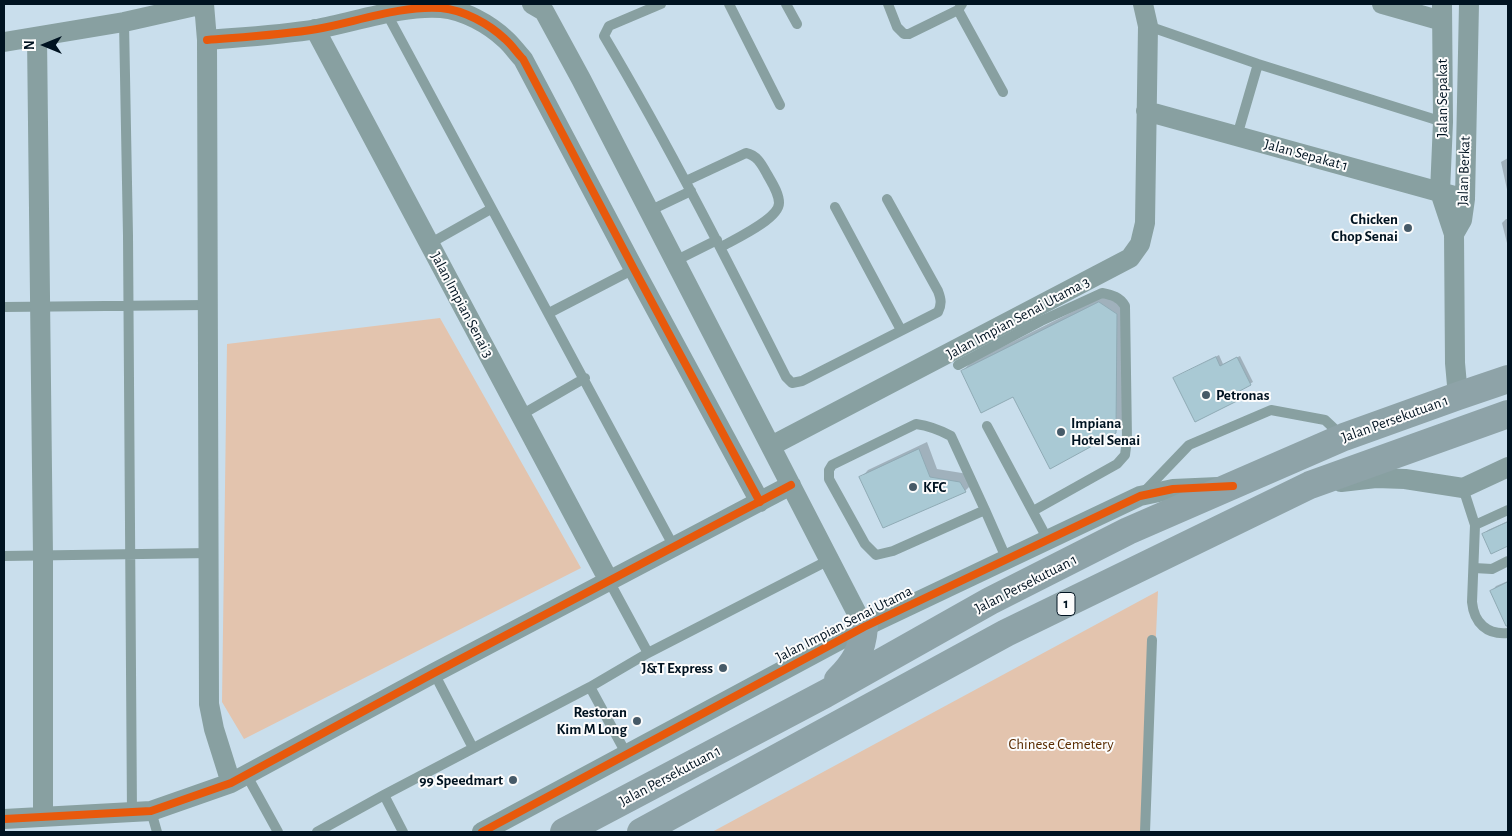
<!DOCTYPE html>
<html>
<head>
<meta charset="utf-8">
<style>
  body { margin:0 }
  #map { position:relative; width:1512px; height:836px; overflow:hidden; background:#c9deec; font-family:"Alegreya Sans",sans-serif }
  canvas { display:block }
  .frame { position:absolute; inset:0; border:5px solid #001321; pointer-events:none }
  .north { position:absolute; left:20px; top:20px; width:50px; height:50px; -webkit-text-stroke:4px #fcfcfc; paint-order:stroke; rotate:270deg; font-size:14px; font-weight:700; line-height:20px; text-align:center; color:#001321 }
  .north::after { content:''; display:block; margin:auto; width:18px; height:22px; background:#001321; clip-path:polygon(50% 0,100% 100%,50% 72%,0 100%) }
</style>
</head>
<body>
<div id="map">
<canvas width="1512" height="836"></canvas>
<div class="frame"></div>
<div class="north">N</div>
</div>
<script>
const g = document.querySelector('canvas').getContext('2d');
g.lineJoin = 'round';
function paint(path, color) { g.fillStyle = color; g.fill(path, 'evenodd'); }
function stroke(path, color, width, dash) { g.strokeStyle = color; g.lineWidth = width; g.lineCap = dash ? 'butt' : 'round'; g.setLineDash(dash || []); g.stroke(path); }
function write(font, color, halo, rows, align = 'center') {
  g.font = font + ' "Alegreya Sans",sans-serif'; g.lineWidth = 4; g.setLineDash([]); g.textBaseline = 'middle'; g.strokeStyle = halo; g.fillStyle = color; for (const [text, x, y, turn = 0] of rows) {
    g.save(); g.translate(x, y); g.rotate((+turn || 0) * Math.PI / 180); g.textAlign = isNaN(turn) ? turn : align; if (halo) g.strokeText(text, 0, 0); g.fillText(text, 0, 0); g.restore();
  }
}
paint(new Path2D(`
  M 440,318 L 581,568 L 244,739 L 222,702 L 227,344 Z
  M 1158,591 L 1147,832 L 712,832 Z`), '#e3c4ae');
paint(new Path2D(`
  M 1508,158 L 1508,194 L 1501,162 Z
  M 1506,219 L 1508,219 L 1508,247 L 1502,223 Z
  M 1108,294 L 1125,306 L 1124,423 L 1115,432 L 1013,395 L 962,372 L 970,363 Z
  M 1219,355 L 1223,364 L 1240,356 L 1253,382 L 1236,391 L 1239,397 L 1237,400 L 1175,378 Z
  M 927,442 L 937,469 L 968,474 L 973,483 L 965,491 L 861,478 L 868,470 Z
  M 1508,521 L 1508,546 L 1484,535 L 1488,530 Z
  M 1508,581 L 1508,616 L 1504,618 L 1492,591 L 1496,586 Z`), '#0003');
const building = new Path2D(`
  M 1099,302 L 1117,314 L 1116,433 L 1050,469 L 1013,397 L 981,413 L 961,371 Z
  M 1216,357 L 1220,366 L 1237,357 L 1251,385 L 1234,394 L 1237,401 L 1195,422 L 1173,378 Z
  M 919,449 L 930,477 L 960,482 L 966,492 L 883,528 L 859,477 Z
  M 1508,522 L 1508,546 L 1491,554 L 1482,534 Z
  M 1508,582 L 1508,626 L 1506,626 L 1490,591 Z`);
paint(building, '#a9c9d4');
stroke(building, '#8faab4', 1);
stroke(new Path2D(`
  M 661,4 L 609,26 L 604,36 C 670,147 728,262 786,377 L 792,383 L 802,381 L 938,312 C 942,304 941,299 938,291 L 887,199
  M 729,4 L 780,105
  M 786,4 L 797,24
  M 888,4 L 897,27 L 904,34 L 909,34 L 958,10 L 962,4
  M 958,10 L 1003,92
  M 387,14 L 674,547
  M 124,22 L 128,236 L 132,814
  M 1148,26 L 1258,64 L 1443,122
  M 1237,136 L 1258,64
  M 686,181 L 746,153 C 757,155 762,165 767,174 C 772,183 779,193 779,203 C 779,219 735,239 721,247
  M 835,207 L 901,330
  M 649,211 L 691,191
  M 429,244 L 491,209
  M 675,261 L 717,240
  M 4,307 L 207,305
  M 549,313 L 634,269
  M 958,365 L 1041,321 L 1102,293 C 1112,295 1120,297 1125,306 L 1127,439 L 1125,455 L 1117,464 L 1033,511
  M 521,415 L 585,378
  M 987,426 L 1048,540
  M 1463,488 L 1475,525 L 1472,602 C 1474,623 1487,635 1508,633
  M 1143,493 L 1189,445 L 1271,410 L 1325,420 L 1341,435
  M 985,510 L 951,436 C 940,430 930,426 916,424 L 832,465 L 829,470 L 829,479 L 865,544 L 876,555 L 893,551 L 985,510 L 1007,560
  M 1475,525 L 1508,510
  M 4,556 L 210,553
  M 1474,568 L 1492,569 L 1508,561
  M 609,581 L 648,653
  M 434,673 L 473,748
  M 590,687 L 627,755
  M 246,774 L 278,832
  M 384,795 L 403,832
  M 151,811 L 157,832
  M 317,832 L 384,795 L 590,687 L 648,653 L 829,560
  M 1145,832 L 1152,640`), '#88a0a1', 10);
stroke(new Path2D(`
  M 204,4 L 207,40 L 209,704 L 214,729 L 231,783
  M 532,4 L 544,11 L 581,79 L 864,627
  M 1382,4 L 1442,21
  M 1442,4 L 1443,122 L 1440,192 L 1454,234
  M 315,29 L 609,581
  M 37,37 L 43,556 L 43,817
  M 207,40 C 244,37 281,35 317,29 C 355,22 403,5 441,8 C 464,10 489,24 505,39 C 512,45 517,53 523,59 L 634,269 L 760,502
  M 4,42 L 124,22 L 204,4
  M 1146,111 L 1465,199
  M 1458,396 L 1455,363 L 1454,234 L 1462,220 L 1465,199 L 1469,4
  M 771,446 L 1130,258 L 1140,244 L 1145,223 L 1148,26 L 1143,4
  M 1341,482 L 1376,478 L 1405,479 L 1463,488 L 1508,467
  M 4,819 L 151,811 L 231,783 L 434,673 L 791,485
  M 482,832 L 864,627 L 1140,496 L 1173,489 L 1218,487`), '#88a0a1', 20);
stroke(new Path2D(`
  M 838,680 C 855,663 862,651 864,627
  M 564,832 L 825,694 L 990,601 L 1128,531 L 1344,437 L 1458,396 L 1508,379
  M 641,832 L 1006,633 L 1310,485 L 1508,414`), '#8ea3a8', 28);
stroke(new Path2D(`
  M 207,40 C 244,37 281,35 317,29 C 355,22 403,5 441,8 C 464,10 489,24 505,39 C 512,45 517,53 523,59 L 634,269 L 760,502
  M 4,819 L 151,811 L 231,783 L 434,673 L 791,485
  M 482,832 L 864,627 L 1140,496 L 1173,489 L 1233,486`), '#e8590c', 8);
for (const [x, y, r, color] of [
  [1408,228,5,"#465a68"],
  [1206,395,5,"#465a68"],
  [1061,432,5,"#465a68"],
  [913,487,5,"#465a68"],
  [723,668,5,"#465a68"],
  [637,721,5,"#465a68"],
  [513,780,5,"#465a68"]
]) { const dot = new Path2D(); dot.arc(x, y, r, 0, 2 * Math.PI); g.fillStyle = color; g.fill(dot); stroke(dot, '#fcfcfc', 2); }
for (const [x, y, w] of [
  [1066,604,18]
]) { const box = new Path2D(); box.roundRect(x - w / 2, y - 11.5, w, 23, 4); g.fillStyle = '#fcfcfc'; g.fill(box); stroke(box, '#001321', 1); }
write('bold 14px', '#001321', null, [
  ["1",1066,604]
]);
write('15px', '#001321', '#fcfcfc', [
  ["Jalan Sepakat",1442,98,-90],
  ["Jalan Sepakat 1",1306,155,15],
  ["Jalan Berkat",1464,171,-88],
  ["Jalan Impian Senai 3",462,305,62],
  ["Jalan Impian Senai Utama 3",1018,318,-28],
  ["Jalan Persekutuan 1",1395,419,-20],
  ["Jalan Persekutuan 1",1026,584,-27],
  ["Jalan Impian Senai Utama",844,624,-27],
  ["Jalan Persekutuan 1",670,776,-28]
]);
write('bold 15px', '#001321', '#fcfcfc', [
  ["Chicken",1398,219],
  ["Chop Senai",1398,236],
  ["Petronas",1216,395,"left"],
  ["Impiana",1071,423,"left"],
  ["Hotel Senai",1071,440,"left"],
  ["KFC",923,487,"left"],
  ["J&T Express",713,668],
  ["Restoran",627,712],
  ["Kim M Long",627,729],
  ["99 Speedmart",503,780]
], 'right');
write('15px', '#592b00', '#fcfcfc', [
  ["Chinese Cemetery",1061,744]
]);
</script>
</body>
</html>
